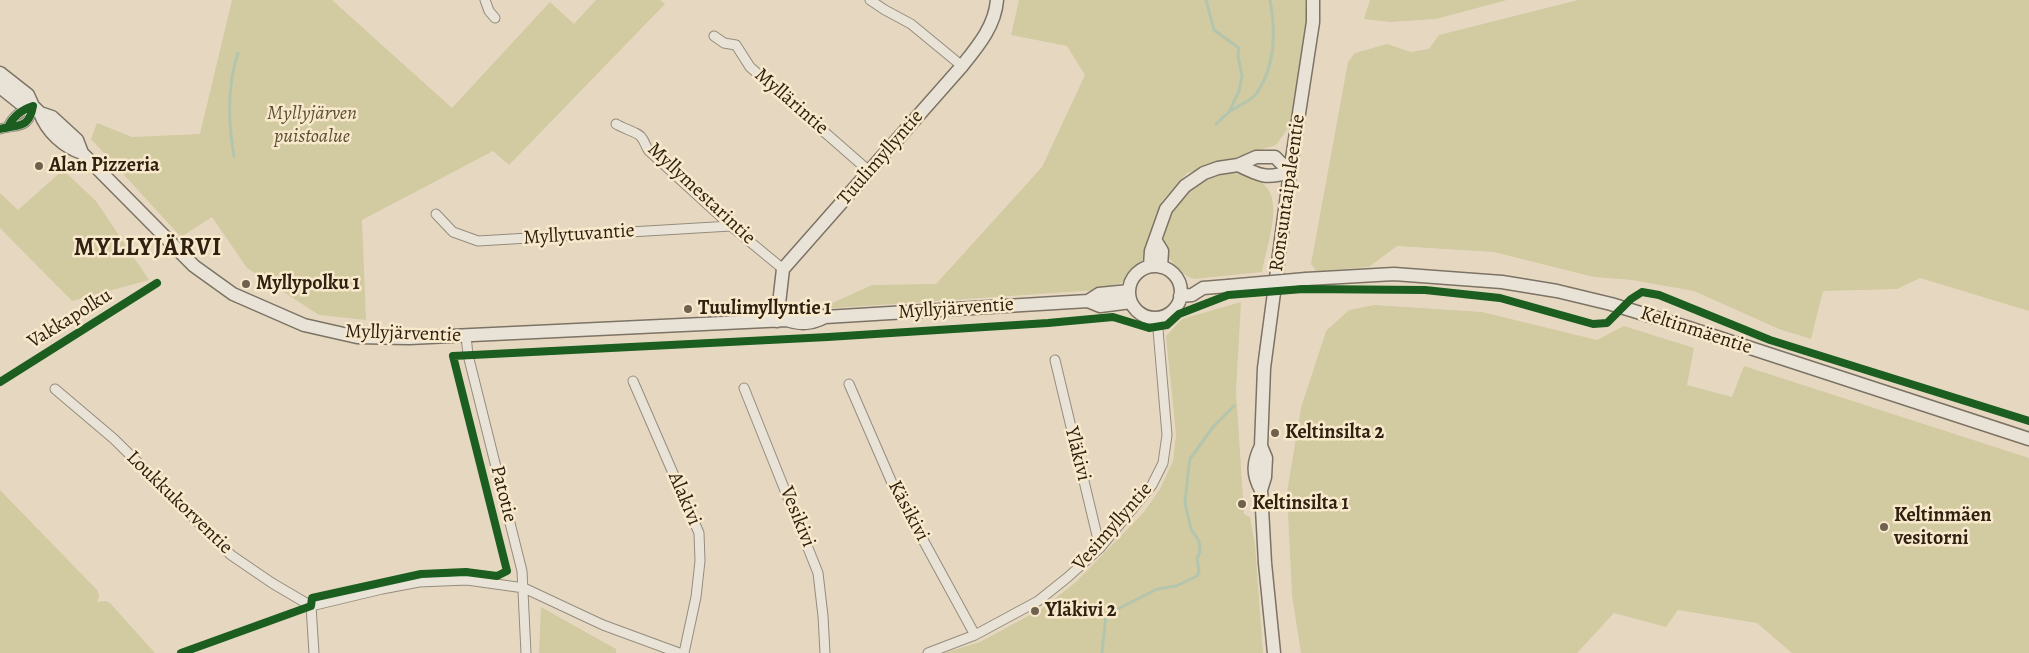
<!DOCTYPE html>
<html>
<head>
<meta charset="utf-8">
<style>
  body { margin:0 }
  canvas { display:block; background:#e6d8c0 }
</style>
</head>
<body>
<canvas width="2029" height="653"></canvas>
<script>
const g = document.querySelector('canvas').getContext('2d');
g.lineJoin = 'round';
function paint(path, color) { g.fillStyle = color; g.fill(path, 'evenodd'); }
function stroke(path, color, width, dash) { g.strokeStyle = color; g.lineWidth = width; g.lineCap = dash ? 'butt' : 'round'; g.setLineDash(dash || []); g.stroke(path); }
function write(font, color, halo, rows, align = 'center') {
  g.font = font + ' Alegreya,serif'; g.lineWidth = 5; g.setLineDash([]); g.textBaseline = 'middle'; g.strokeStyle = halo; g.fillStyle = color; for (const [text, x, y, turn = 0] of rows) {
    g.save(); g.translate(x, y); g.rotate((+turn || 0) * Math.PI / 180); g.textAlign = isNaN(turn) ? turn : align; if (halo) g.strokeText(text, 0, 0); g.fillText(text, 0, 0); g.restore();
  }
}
paint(new Path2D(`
  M 232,0 L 332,0 L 452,108 L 550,2 L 574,24 L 596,0 L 660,0 L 665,4 L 509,165 L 493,151 L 362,220 L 366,320 L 319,315 L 247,268 L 212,217 L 181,237 L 91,139 L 97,123 L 132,137 L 200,134 Z
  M 1019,0 L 1305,0 L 1306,20 L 1292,114 L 1287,130 L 1276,145 L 1187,173 L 1162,201 L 1150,234 L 1143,259 L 1127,281 L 1098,290 L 819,309 L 872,285 L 936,284 L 1042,167 L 1085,75 L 1067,46 L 1011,35 Z
  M 1370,0 L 1507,0 L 1436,19 L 1390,22 L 1364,19 Z
  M 1578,0 L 2029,0 L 2029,311 L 1920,278 L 1897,289 L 1823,291 L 1811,339 L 1779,329 L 1694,291 L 1632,280 L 1594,277 L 1494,252 L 1397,246 L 1369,267 L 1316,271 L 1311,264 L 1348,62 L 1355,53 L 1387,44 L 1411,52 L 1429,49 L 1439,35 Z
  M 63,170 L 96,201 L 149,280 L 72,301 L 0,228 L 0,193 L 18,210 Z
  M 1232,173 C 1294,177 1270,230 1262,272 L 1194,279 C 1184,276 1180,271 1173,263 C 1150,238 1175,199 1199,184 C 1209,177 1220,175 1232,173 Z
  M 1241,302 L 1236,391 L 1244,514 L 1250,517 L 1255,545 L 1263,653 L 944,653 L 980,642 L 1043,608 L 1076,582 L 1144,512 L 1160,489 L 1173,461 L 1176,435 L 1166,336 L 1182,319 Z
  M 1375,305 L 1482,312 L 1597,340 L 1624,326 L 1694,348 L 1687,385 L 1732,397 L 1744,366 L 2029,458 L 2029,653 L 1792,653 L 1757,623 L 1678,610 L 1666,627 L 1614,613 L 1577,653 L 1301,653 L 1292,595 L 1287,492 L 1301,408 L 1326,331 L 1349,310 Z
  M 0,490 L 98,591 L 99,597 L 97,602 L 106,601 L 110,603 L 155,653 L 0,653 Z
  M 541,607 L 616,649 L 616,653 L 539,653 Z`), '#d2caa1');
stroke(new Path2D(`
  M 1206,0 L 1214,30 L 1239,48 L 1238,56 L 1242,76 L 1239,91 L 1229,112 L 1216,124
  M 1230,111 C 1238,106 1251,101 1256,94 C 1276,66 1276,32 1270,0
  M 234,156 C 228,122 227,86 238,53
  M 1102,653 L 1106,615 L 1157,589 L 1176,586 L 1197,576 L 1199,572 L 1197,558 L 1200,552 L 1199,541 L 1191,529 L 1185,503 L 1189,465 L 1190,459 L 1213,427 L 1234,406`), '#b4c5ae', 3);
const street = new Path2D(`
  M 485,0 L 489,11 L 495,18
  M 870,0 L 885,10 L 911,24 L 962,66
  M 714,36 L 724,43 L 736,45 L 750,67 L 869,171
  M 616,124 C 622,128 639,133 641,137 C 645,141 645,146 649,151 L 731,226 L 783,269
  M 0,129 C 19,124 29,129 33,106 C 21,110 13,116 8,127
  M 436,214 L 453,232 L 478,241 L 731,226
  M 466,336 L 468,355 L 522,571 L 526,653
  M 1055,360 L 1100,548
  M 633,381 L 699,533 L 700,561 L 696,597 L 684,653
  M 849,384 L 892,483 L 975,635
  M 744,388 L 818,573 L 823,616 L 825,653
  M 55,389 L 114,439 L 231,555 L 272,583 L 311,606
  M 311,606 L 382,589 L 419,582 L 467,580 L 524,588 L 603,625 L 679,653
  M 311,606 L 314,653
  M 928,653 L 975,635 L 1038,601 L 1068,577 L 1100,548 L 1152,485 L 1163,463 L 1167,435 L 1157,318`);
const secondary = new Path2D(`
  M 0,73 L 28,95 L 33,106 L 40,113 L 52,117 L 77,140 L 82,153 L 194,266 L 233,294 L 304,325 L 357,337 L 409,338 L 787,320 C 801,325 812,324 825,317 L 1088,301 L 1099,294 L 1129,291
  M 0,87 L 20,103 L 33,106
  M 40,113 C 47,132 64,147 82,153
  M 1238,165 C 1260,176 1266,179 1290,172
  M 1156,241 L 1162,251 L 1161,267
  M 1150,266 L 1151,251 L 1166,209 L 1185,186 L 1204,173 L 1218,168 L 1238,165 L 1256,157 L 1275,157 L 1290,172
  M1129 292a26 26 0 1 1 52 0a26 26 0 1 1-52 0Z
  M 1306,279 L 1394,274 L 1502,282 L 1557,291 L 1611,304 L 1686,327 L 2029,439
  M 1180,296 L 1192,295 L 1203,288 L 1228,286
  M 1088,301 L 1100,306 L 1131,302
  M 787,320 C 800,312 811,312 825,317
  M 777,321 L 783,269 L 962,66 C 978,46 995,26 997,0
  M 1261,446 L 1266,458 L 1265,477 L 1261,490 L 1265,563 L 1274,653
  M 1261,490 C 1252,474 1253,462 1261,446 L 1264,368 L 1290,172 L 1313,22 L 1313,0`);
stroke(street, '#958c7d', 11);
stroke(secondary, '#7c7365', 15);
stroke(street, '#e9e3d7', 9);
stroke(secondary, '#e9e3d7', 12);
const secondaryBridge = new Path2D(`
  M 1228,286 L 1306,279`);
stroke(secondaryBridge, '#7c7365', 15, []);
stroke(secondaryBridge, '#e9e3d7', 12);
stroke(new Path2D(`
  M 0,129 C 19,124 29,129 33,106 C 21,110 13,116 8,127
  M 0,382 L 157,283
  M 181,653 L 311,606 L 312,598 L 421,574 L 466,572 L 497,576 L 507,571 L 453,356 L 828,337 L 1048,323 L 1113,317 L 1149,328 L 1167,325 L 1179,314 L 1228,295 L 1303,289 L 1425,290 L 1500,298 L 1593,324 L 1607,323 L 1631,299 L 1642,292 L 1659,295 L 1770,340 L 2029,421`), '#1b5e20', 8);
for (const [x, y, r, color] of [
  [39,166,5,"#6e614e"],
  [246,284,5,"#6e614e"],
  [688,309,5,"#6e614e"],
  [1275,433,5,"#6e614e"],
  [1242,504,5,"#6e614e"],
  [1884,527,5,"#6e614e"],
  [1035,611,5,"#6e614e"]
]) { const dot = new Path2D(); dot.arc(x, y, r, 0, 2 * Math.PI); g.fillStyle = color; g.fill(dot); stroke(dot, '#f9e9cc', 2); }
write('20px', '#2e2111', '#f9e9cc', [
  ["Myllärintie",791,102,41],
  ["Tuulimyllyntie",881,158,-49],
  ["Ronsuntaipaleentie",1288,193,-82],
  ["Myllymestarintie",701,194,43],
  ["Myllytuvantie",579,235,-4],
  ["Myllyjärventie",956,309,-4],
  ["Vakkapolku",70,319,-32],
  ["Keltinmäentie",1696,331,18],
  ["Myllyjärventie",403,334,2],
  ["Yläkivi",1077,454,76],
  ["Patotie",503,494,76],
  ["Alakivi",684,499,67],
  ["Loukkukorventie",179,503,44],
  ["Käsikivi",908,511,62],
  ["Vesikivi",797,517,68],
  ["Vesimyllyntie",1113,527,-49]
]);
write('italic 20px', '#5a5034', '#f9e9cc', [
  ["Myllyjärven",312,114],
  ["puistoalue",312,137]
]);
write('bold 20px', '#2e2111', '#f9e9cc', [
  ["Alan Pizzeria",49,166],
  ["Myllypolku 1",256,284],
  ["Tuulimyllyntie 1",698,309],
  ["Keltinsilta 2",1285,433],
  ["Keltinsilta 1",1252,504],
  ["Keltinmäen",1894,516],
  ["vesitorni",1894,539],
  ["Yläkivi 2",1045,611]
], 'left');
g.letterSpacing = '1px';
write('bold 25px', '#2e2111', '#f9e9cc', [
  ["MYLLYJÄRVI",148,249]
]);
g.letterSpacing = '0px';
</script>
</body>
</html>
